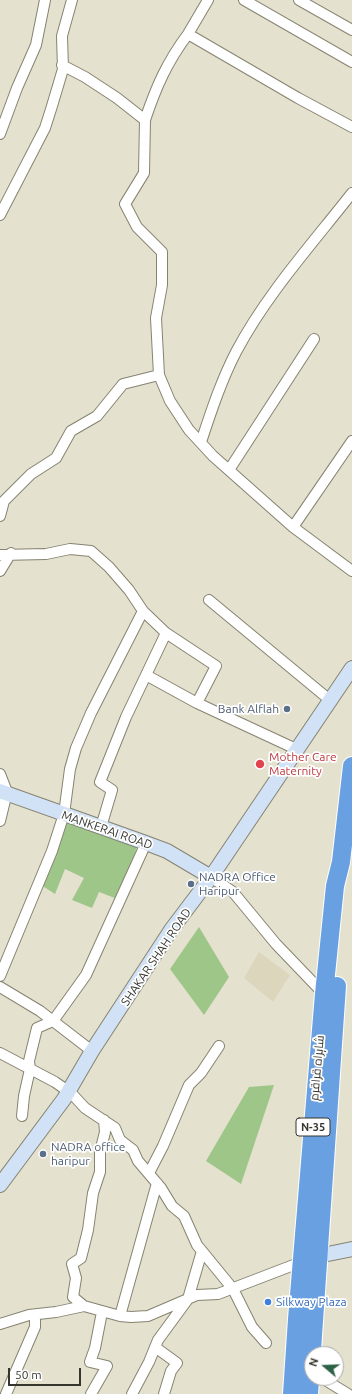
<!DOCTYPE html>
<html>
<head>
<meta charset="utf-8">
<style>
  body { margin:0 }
  #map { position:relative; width:352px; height:1394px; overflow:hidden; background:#e4e1ce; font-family:Ubuntu,sans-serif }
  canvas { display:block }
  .north { position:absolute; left:304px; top:1346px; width:40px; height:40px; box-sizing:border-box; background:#fff; border:1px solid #afaeab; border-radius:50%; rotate:289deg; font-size:11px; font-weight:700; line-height:16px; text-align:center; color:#36352e }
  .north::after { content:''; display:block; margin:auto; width:14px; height:18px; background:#2e6247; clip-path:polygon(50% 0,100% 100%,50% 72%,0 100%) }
  .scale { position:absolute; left:8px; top:1368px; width:73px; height:18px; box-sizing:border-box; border:2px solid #36352e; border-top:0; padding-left:5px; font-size:12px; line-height:14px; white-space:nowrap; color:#36352e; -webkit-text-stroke:3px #fff; paint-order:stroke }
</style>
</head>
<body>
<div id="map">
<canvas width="352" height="1394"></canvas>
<div class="north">N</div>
<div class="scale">50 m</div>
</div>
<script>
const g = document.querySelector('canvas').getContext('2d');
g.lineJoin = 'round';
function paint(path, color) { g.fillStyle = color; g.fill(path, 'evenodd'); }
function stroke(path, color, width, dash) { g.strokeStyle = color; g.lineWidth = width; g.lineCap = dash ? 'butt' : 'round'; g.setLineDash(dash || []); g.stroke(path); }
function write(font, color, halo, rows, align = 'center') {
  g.font = font + ' Ubuntu,Cairo,sans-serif'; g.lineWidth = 3.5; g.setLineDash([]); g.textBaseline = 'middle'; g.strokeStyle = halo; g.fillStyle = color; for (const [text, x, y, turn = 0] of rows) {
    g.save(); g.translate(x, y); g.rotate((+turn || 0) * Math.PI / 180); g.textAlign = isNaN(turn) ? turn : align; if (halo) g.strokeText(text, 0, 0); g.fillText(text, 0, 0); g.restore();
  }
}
paint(new Path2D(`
  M 259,952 L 290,975 L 273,1002 L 244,978 Z`), '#dbd6bc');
paint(new Path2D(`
  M 64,814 L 139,840 L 120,900 L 99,892 L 92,908 L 72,900 L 84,878 L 65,869 L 55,894 L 38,883 Z
  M 199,927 L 229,977 L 204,1015 L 170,969 Z
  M 274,1085 L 241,1184 L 206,1161 L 249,1087 Z`), '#9ec688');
const street = new Path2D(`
  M 244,0 L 352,62
  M 299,0 L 352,30
  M 188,34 L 208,0
  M 62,65 L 85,77 L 117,98 L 145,120 C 156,87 167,62 188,34 L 298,98 L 352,127
  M 0,134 L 17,88 L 36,45 L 45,0
  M 0,215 L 45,128 L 52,106 L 63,69 L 62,36 L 72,0
  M 159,375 L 170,401 L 189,430 L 213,456 L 293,527 L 352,571
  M 201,442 C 211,412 221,381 236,352 C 266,295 312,244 352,193
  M 229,470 L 314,339
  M 0,516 L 4,501 L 31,474 L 56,458 L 71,431 L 97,416 L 123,384 L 159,375 L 156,318 L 162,285 L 162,252 L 137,227 L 125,204 L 144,173 L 145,120
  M 293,527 L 352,441
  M 0,555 L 46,554 L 70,549 L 91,551 L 109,567 L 129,590 L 143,611 L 166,633 L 216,666 L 197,703
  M 0,571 L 11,553
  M 209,600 L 331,701
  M 146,675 L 197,703 L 296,749
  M 0,774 L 7,792 L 0,821
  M 101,827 L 112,790 L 100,782 L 126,717 L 166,633
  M 211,877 L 233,892 L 276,944 L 324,994
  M 0,976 L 52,851 L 64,814 L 70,769 L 76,748 L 91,713 L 143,611
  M 0,987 L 40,1011 L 92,1051
  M 0,1053 L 55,1082 L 72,1094 L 85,1108 L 115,1128 L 120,1140 L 133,1150 L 138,1161 L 161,1188 L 172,1206 L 184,1216 L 197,1245 L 233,1289 L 252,1327 L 266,1343
  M 22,1116 L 24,1096 L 30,1069 L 29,1061 L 37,1028 L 53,1021 L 86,975 L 146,843
  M 149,1173 L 163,1146 L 189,1085 L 201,1073 L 219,1046
  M 84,1306 L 73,1297 L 76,1278 L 72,1264 L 81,1258 L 88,1230 L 93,1193 L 100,1172 L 100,1152 L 105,1132 L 104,1120
  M 120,1316 L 157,1183
  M 0,1324 L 29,1315 L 56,1312 L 84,1306 L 120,1316 L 131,1317 L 148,1316 L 197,1295 L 218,1294 L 304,1261
  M 155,1347 L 177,1363 L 171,1371 L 164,1394
  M 322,1378 L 348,1394
  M 6,1394 L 35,1327 L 35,1315
  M 91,1394 L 107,1366 L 90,1362 L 95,1348 L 102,1312
  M 132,1394 L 149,1362 L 158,1340 L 188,1299 L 202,1251`);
const secondary = new Path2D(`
  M 0,791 L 146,843 L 167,851 L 211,877
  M 0,1185 L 64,1099 L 92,1051 L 171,930 L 211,877 L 352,668
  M 318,1256 L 352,1249`);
const highway = new Path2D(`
  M 292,1394 L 297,1319 L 324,994 L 335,886 L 341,862 L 352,766
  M 309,1394 L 337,986`);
stroke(street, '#868371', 12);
stroke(secondary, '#868371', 16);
stroke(highway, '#fff', 20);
stroke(street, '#fff', 10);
stroke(secondary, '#d2e2f6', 14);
stroke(highway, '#69a0e2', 18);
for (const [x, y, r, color] of [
  [287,709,4,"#5c6f8a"],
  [260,764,5,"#e0444e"],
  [191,884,4,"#5c6f8a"],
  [43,1154,4,"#5c6f8a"],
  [268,1302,4,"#3f7fe0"]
]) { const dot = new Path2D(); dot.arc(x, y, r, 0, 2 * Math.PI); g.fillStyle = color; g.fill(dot); stroke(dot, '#fff', 1.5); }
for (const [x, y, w] of [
  [313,1127,34]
]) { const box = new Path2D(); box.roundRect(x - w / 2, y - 9, w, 18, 3); g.fillStyle = '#fff'; g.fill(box); stroke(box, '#36352e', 1); }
write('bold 11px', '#36352e', null, [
  ["N-35",313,1127]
]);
write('12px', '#4e5e75', '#fff', [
  ["Bank Alflah",279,709,"right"],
  ["NADRA Office",199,877],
  ["Haripur",199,891],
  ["NADRA office",51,1147],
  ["haripur",51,1161]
], 'left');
write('12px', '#be3a42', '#fff', [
  ["Mother Care",269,757],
  ["Maternity",269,771]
], 'left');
write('12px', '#36352e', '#fff', [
  ["MANKERAI ROAD",107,830,19],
  ["SHAKAR SHAH ROAD",156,957,-56],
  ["شاہراہ قراقرم",317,1068,-85]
]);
write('12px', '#366cbe', '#fff', [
  ["Silkway Plaza",276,1302]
], 'left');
</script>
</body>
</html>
